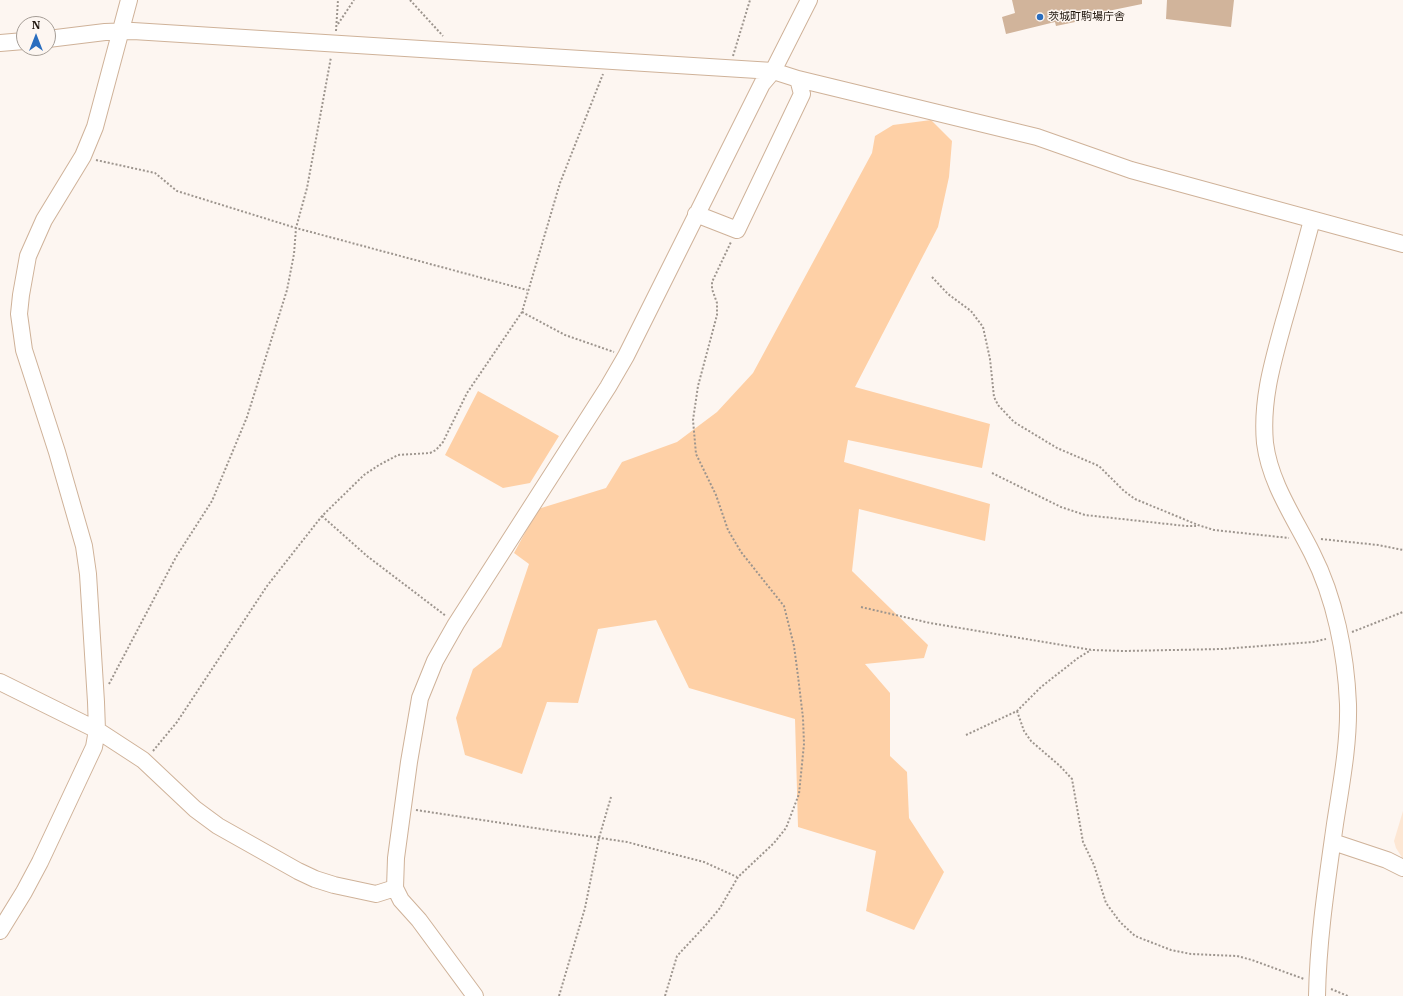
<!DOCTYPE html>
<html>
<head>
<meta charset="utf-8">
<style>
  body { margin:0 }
  #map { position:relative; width:1403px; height:996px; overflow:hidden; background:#fdf6f1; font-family:"IBM Plex Serif",serif }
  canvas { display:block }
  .north { position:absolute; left:16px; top:16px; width:40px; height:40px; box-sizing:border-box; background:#fdf6f1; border:1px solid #a59d96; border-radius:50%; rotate:0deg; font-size:11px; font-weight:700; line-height:16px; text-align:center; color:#21170e }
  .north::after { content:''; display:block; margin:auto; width:14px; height:18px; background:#2a6dbe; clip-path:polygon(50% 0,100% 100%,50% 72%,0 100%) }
</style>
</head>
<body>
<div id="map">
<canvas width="1403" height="996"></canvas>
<div class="north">N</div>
</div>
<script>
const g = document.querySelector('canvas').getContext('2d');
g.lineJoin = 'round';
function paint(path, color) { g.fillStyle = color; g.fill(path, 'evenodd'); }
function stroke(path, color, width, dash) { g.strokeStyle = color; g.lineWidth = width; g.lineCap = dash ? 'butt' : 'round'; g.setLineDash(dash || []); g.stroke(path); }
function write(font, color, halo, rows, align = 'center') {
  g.font = font + ' "IBM Plex Serif","Noto Sans JP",serif'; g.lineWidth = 3; g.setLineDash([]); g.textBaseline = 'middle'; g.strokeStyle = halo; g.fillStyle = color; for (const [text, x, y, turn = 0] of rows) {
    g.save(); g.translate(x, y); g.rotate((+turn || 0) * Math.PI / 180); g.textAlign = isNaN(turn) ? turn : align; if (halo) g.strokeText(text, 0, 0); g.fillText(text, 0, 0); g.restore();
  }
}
paint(new Path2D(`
  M 1403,811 L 1403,859 L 1396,848 L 1394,841 Z`), '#fde7d4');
paint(new Path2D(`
  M 931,120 L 952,141 L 949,177 L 938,227 L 855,387 L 990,424 L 982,468 L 848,440 L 844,462 L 990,504 L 985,541 L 859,509 L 852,571 L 928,645 L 924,658 L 865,664 L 890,693 L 890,756 L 907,772 L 909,818 L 944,872 L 914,930 L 866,911 L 876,851 L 798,827 L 795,719 L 689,688 L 656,620 L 598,629 L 578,703 L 547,702 L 522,774 L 465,755 L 456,718 L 473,669 L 501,647 L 529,564 L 514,553 L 538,509 L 606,488 L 622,462 L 677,442 L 717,412 L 753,373 L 872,153 L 875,136 L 893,125 Z
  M 478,391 L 559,436 L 530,483 L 503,488 L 445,455 Z`), '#fed0a6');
paint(new Path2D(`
  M 1012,0 L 1142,0 L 1142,4 L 1074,18 L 1075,22 L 1056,26 L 1055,22 L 1006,34 L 1002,17 L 1015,13 Z
  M 1167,0 L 1234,0 L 1231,27 L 1166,19 Z`), '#d1b49b');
const minor = new Path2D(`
  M 48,39 L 105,32 L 133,31 L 773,71 L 798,79 L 1037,137 L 1131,170 L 1403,244
  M 0,43 L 24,41
  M 696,214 L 737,230 L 802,94 L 798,79
  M 1312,220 C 1303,253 1294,287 1284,321 C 1273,361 1261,400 1265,443 C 1270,483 1294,517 1312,553 C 1335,598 1346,654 1348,704 C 1349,744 1341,785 1335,824 C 1327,881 1318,939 1317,996
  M 0,682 L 97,730 L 143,760 L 195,809 L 218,826 L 298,871 L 315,879 L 334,885 L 376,894 L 395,888
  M 1333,842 L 1387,860 L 1403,868
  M 0,931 L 24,892 L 40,862 L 94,747 L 97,730 L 96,702 L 88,574 L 84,546 L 57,452 L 24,350 L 19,314 L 21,295 L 28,256 L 44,220 L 83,156 L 95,127 L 129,0
  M 475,996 L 419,920 L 401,900 L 395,888 L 396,858 L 409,762 L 420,698 L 435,661 L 456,624 L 608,387 L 626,356 L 762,84 L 773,71 L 809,0`);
stroke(minor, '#cfb299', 18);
stroke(new Path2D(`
  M 410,0 L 443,36
  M 338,24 L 354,0
  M 336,31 L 338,0
  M 733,56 L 750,0
  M 96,160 L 155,173 L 177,191 L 296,228 L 527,290
  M 932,277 L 948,294 L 971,311 L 983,327 L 990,359 L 994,397 L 998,405 L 1014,422 L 1057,448 L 1099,466 L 1124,491 L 1135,499 L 1198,525 L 1214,530 L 1289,538
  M 522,312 L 565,335 L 614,352
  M 992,473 L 1061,507 L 1085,515 L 1186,526 L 1196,526
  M 322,516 L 367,556 L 446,616
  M 1321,539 L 1378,545 L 1403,550
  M 861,607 L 930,623 L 1092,650 L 1124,651 L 1222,649 L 1313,642 L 1326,639
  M 1352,632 L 1403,612
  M 109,684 L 176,557 L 212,501 L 247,417 L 287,290 L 294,254 L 296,228 L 307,188 L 331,57
  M 1017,711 L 1024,731 L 1031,741 L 1060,766 L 1072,779 L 1083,842 L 1094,865 L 1106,903 L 1120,922 L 1135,936 L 1171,950 L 1191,954 L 1237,956 L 1252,960 L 1304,979
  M 966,735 L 1017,711 L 1041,687 L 1078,658 L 1091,650
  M 153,751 L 177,722 L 267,586 L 322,516 L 364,475 L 379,465 L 398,455 L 430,453 L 436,450 L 443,442 L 467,393 L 522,312 L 560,183 L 603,74
  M 416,810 L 627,842 L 704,862 L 737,877
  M 1331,989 L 1348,996
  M 559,996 L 585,908 L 599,838 L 611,797
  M 665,996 L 677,956 L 705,926 L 720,908 L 738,877 L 774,843 L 786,828 L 799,794 L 804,744 L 803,718 L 798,676 L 794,646 L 784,606 L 741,552 L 728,530 L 716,495 L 696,454 L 693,420 L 698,386 L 717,315 L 717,303 L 712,289 L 712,282 L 731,242`), '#9d958e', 2, [2, 2]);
stroke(minor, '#fff', 16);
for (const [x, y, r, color] of [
  [1040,17,4,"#2a6dbe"]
]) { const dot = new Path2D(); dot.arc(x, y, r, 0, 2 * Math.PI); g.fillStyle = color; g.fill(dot); stroke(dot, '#fdf6f1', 1.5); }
write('11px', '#21170e', '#fdf6f1', [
  ["茨城町駒場庁舎",1048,17]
], 'left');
</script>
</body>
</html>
